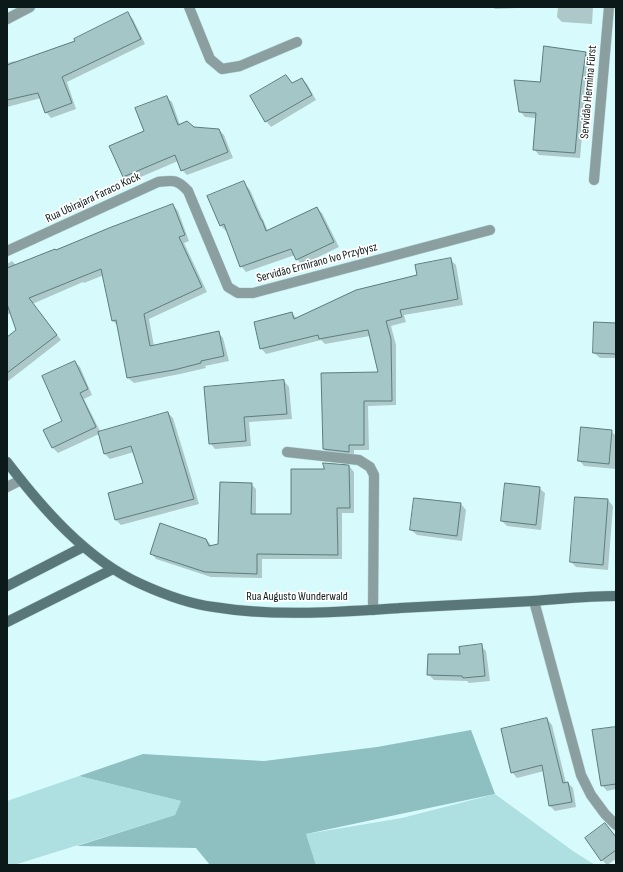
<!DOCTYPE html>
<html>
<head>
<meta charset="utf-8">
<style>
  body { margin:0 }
  #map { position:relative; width:623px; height:872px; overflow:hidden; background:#d7fbfc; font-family:"Sofia Sans Condensed",sans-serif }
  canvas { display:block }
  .frame { position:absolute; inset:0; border:8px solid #0c1919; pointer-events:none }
</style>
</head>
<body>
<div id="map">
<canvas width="623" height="872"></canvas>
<div class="frame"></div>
</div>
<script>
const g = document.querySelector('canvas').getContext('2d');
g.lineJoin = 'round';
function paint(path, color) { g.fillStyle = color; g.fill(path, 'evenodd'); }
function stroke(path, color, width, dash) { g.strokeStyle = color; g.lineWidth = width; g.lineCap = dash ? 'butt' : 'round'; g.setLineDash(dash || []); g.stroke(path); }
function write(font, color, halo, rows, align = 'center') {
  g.font = font + ' "Sofia Sans Condensed",sans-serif'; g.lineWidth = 3.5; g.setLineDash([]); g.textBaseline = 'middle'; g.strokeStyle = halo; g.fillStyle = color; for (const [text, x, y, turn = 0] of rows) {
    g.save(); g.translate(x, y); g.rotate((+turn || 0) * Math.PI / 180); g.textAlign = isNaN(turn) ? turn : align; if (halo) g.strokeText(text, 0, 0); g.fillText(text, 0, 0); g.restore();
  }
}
paint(new Path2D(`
  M 79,776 L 181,801 L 175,815 L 14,865 L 7,865 L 7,801 Z
  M 495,794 L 573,851 L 595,865 L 316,865 L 306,834 L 402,818 Z`), '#aee0e1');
paint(new Path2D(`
  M 471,730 L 495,794 L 306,834 L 316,865 L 210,865 L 196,848 L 77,846 L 175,815 L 181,801 L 79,776 L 143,754 L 264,761 L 377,747 Z`), '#8ec0c1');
paint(new Path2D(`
  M 493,7 L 542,7 L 495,9 Z
  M 558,7 L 593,7 L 592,24 L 562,22 L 557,17 Z
  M 128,14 L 133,19 L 145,44 L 67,82 L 76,109 L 51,118 L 46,112 L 41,98 L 7,107 L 7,63 L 15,61 L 16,62 L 77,42 Z
  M 585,53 L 591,59 L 586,92 L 580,158 L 539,155 L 534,149 L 536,118 L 525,117 L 520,111 L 540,83 Z
  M 286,76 L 293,84 L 302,79 L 307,84 L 316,100 L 271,127 L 266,121 Z
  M 166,97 L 172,102 L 180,125 L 193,128 L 219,130 L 224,135 L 233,158 L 187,175 L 182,170 L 178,161 L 129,182 L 124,176 L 146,131 Z
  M 245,184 L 250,190 L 268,231 L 317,208 L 322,213 L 339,247 L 302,265 L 297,259 L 295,255 L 246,272 L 241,266 L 228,230 L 226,231 L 221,226 L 208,196 Z
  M 173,205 L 178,211 L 189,241 L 184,243 L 207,292 L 149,319 L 154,346 L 218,332 L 223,338 L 229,361 L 205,366 L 206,368 L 180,374 L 134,383 L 128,378 L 118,326 L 113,321 L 104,275 L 84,283 L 83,282 L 7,315 L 7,264 L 12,261 L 16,265 Z
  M 450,259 L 456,265 L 463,305 L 404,315 L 406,322 L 391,326 L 396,345 L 396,405 L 368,406 L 369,450 L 354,450 L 354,457 L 329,454 L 324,449 L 379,373 L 370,336 L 325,344 L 321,340 L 266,354 L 261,348 L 292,313 L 297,319 L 418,275 Z
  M 45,319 L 61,340 L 7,382 L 7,339 Z
  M 616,324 L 616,358 L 600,358 L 594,353 Z
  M 75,362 L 80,367 L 92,395 L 84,399 L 101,433 L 168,413 L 173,418 L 199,504 L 121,525 L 116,520 L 109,494 L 144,484 L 134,452 L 110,459 L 105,454 L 99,434 L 58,453 L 53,448 L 45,431 L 64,422 Z
  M 284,381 L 289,387 L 292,419 L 249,422 L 251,446 L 215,449 L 210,443 Z
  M 611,431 L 616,436 L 616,469 L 584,466 L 579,460 Z
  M 349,466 L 354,472 L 354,513 L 342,513 L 342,559 L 262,559 L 262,578 L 211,577 L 156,559 L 151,553 L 206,539 L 212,546 L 219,545 L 251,484 L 256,489 L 256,515 L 292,515 L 325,470 Z
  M 539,488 L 545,493 L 541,530 L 507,526 L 502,521 Z
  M 576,498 L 608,500 L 613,506 L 608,570 L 576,567 L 571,562 Z
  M 461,504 L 466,510 L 462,541 L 417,535 L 411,530 Z
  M 481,646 L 486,651 L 490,681 L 469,683 L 467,681 L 434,680 L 428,674 L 461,655 Z
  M 547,719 L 552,725 L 566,783 L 568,783 L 573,788 L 576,807 L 555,811 L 550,806 L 544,771 L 517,778 L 512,772 Z
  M 616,728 L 616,789 L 607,791 L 602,785 Z
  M 616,837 L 616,859 L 607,865 L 602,860 Z`), '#0003');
const building = new Path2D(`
  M 128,12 L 141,39 L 62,77 L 72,103 L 45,113 L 38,93 L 7,100 L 7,65 L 75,41 L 74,39 Z
  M 544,46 L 586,52 L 581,86 L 575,153 L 533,150 L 536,113 L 519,112 L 514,80 L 540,82 Z
  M 286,75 L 292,83 L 302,78 L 312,95 L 265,122 L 250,96 Z
  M 167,96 L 178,125 L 187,121 L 194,127 L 219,129 L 228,152 L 181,171 L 175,155 L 123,177 L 109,146 L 144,131 L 135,108 Z
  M 244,181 L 261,220 L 262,220 L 266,231 L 317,207 L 334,242 L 296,260 L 291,249 L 240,267 L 224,224 L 220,226 L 207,196 Z
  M 173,204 L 185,235 L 179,237 L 202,287 L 144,314 L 150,346 L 219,331 L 224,356 L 201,361 L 201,363 L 174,370 L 127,378 L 116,320 L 112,321 L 101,269 L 29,298 L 57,335 L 7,373 L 7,337 L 16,330 L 7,304 L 7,268 L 55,249 L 56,250 L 109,228 Z
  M 451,258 L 458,299 L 400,310 L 402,317 L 386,321 L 391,339 L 392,401 L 364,401 L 364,445 L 349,445 L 349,452 L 323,449 L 321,373 L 378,372 L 368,330 L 319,339 L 318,335 L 260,349 L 254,322 L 292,312 L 294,319 L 356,290 L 417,275 L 415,265 Z
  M 594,322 L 616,323 L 616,354 L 593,353 Z
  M 75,361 L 88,389 L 80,393 L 96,427 L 52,448 L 43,430 L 62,421 L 42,376 Z
  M 284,380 L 287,414 L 244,417 L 246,441 L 209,444 L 204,387 Z
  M 168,412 L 194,499 L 115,520 L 108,493 L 143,483 L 131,446 L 104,454 L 98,432 Z
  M 581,427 L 612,430 L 609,464 L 578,461 Z
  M 323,463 L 349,465 L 350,508 L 337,508 L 338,555 L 257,554 L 257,574 L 205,572 L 150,554 L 160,523 L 206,539 L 209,546 L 218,544 L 220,482 L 252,483 L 251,514 L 291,514 L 291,469 L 324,469 Z
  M 505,483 L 540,487 L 536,525 L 501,521 Z
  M 575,497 L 608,499 L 603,565 L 570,562 Z
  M 414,498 L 461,503 L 457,536 L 410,530 Z
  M 482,644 L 485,676 L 463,678 L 462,676 L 427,675 L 428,654 L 460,654 L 459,647 Z
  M 547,718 L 563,783 L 568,782 L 572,802 L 549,806 L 542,765 L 511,773 L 501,729 Z
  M 616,727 L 616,784 L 601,786 L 592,730 Z
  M 605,823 L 616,837 L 616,850 L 601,861 L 585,838 Z`);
paint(building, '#a4c6c7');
stroke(building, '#5c7c7d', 1);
const service = new Path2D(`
  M 287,452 L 359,460 L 370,467 L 374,475 L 373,610
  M 7,487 L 21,480
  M 534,601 L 581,775 L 591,795 L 605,814 L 616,825`);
const minor = new Path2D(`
  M 189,7 L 210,59 L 222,69 L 240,66 L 297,42
  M 7,19 L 30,7
  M 594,180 L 609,7
  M 7,251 L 158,182 C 173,180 177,179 188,191 L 228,287 L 238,293 L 253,293 L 490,230`);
const secondary = new Path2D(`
  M 7,462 C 42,508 87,560 141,584 C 163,594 189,604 214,607 C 275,617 338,612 400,608 C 444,606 489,603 533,601 C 561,599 588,596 616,596
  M 7,586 L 83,547
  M 7,622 L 113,569`);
stroke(service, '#b7d7d8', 11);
stroke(minor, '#b7d7d8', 11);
stroke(secondary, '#b7d7d8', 11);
stroke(service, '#8b9fa0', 10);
stroke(minor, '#8b9fa0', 10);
stroke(secondary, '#597778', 10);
write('12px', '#0c1919', '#fff', [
  ["Servidão Hermina Fürst",589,92,-85],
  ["Rua Ubirajara Faraco Kock",93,198,-25],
  ["Servidão Ermirano Ivo Przybysz",317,263,-15],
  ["Rua Augusto Wunderwald",297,597]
]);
</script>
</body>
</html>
